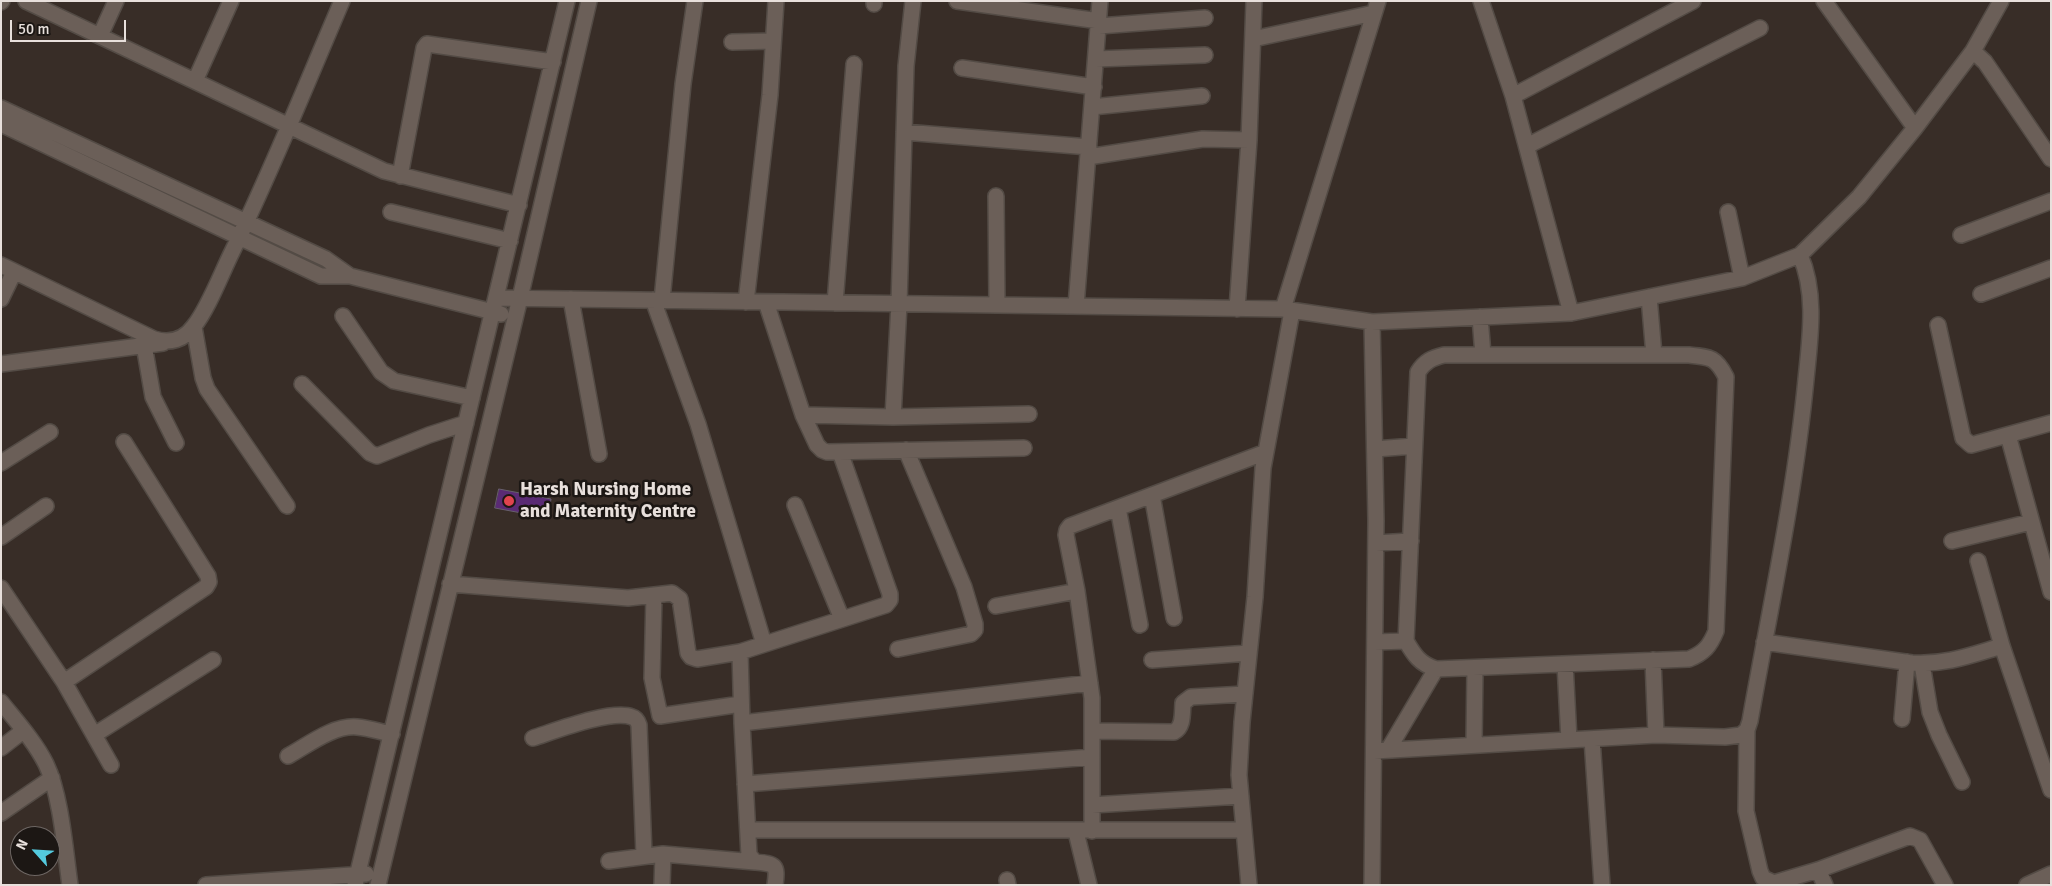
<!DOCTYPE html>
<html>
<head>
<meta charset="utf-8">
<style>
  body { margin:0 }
  #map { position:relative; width:2052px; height:886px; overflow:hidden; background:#382d27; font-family:Signika,sans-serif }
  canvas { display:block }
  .frame { position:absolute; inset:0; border:2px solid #e8e0dc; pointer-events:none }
  .north { position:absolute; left:10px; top:826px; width:50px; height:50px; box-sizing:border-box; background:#1c1714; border:1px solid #6e6764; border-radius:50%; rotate:296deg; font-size:14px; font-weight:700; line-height:20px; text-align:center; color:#e8e0dc }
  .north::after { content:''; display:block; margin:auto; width:18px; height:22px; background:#54cade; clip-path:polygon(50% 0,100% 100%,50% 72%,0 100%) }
  .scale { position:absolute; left:10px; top:20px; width:116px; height:22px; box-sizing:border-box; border:2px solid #e8e0dc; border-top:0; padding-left:6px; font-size:15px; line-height:18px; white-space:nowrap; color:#e8e0dc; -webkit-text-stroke:4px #1c1714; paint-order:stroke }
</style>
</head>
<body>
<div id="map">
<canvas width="2052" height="886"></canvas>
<div class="frame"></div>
<div class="north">N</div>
<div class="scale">50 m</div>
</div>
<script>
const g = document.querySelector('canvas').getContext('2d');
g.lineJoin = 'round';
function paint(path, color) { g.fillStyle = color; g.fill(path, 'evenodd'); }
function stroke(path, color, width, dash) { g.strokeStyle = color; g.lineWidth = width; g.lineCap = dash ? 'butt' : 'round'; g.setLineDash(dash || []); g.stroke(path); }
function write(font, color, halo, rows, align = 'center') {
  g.font = font + ' Signika,sans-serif'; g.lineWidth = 5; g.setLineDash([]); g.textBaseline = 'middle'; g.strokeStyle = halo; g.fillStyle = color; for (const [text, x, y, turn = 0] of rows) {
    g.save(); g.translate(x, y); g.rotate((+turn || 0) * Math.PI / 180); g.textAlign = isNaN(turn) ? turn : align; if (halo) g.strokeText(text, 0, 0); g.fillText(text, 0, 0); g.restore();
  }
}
const building = new Path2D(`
  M 499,489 L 551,499 L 548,518 L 495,508 Z`);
paint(building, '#5a2b74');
stroke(building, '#67606c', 1);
const minor = new Path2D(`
  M 26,1 L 384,171 L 519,205
  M 957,1 L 1099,21
  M 1481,1 L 1513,96 L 1571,313
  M 1824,1 L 1915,128
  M 1,2 L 2,1
  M 874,4 L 874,1
  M 1099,26 L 1205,18
  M 100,36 L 116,1
  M 1253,39 L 1374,13
  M 732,42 L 773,41
  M 1973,51 L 1985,62 L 2051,159
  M 1096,59 L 1205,55
  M 962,68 L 1094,87
  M 195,81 L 231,1
  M 1513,96 L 1693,1
  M 1092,107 L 1202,96
  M 1,108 L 326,259 L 350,276
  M 1,124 L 321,276 L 350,276 L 501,314
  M 904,132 L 1089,147
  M 1527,146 L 1760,28
  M 1088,157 L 1203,139 L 1249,140
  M 400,176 L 424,48 L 427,44 L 553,62
  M 996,196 L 997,305
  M 391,212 L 510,241
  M 1728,212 L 1742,278
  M 1961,235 L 2051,201
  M 1,265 L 154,339 C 170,344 184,340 194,326 C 208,309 222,272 232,252 C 272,170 306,85 342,1
  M 1981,294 L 2051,268
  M 1649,297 L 1654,355
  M 496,298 L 1283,309 L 1372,322 L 1571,313 L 1742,278 L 1800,255 L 1859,197 L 1915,128 L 1973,51 L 2001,1
  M 1,299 L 14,272
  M 571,299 L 599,454
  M 653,300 L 698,424 L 764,644
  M 662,300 L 683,84 L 695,1
  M 746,302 L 770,95 L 776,1
  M 766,302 L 803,415 L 817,445 L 822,450 L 827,452 L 1024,448
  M 835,303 L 854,64
  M 1076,306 L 1100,1
  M 1237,309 L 1249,140 L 1254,1
  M 1283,309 L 1378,1
  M 343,316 L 381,372 L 394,381 L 472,398
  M 1480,317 L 1483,355
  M 1372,322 L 1376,521 L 1372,885
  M 1938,325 L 1963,438 L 1971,445 L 2051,423
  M 194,327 L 203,378 L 207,389 L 287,506
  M 144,345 L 153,397 L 176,443
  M 1444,355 L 1689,355 C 1710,357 1716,357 1726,377 L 1716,631 C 1710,646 1704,653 1689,659 L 1436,669 C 1420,664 1414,655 1406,641 L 1418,372 C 1425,361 1432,358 1444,355 Z
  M 1,364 L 163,343
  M 302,384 L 370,453 L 377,456 L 429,435 L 466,423
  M 803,415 L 893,417 L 1029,414
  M 893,417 L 899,304 L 906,66 L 913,1
  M 2008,435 L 2051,592
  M 1375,449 L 1414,446
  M 1,463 L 50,432
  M 1152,495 L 1174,618
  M 795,505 L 842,619
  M 1118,508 L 1140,625
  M 1,537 L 46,506
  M 1952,541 L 2031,522
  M 1376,543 L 1411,541
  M 1978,561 L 2002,646 L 2051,790
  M 450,584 L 628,598 L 672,593 L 680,599 L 688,653 L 691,657 L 697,659 L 740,652 L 886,605 L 890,600 L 890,594 L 840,452
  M 1,588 L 64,682 L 111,765
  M 654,595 L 652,678 L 660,716 L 741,704
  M 996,606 L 1077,591
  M 1375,642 L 1406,641
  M 1764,642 L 1912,663 C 1946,665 1971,655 2002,646
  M 898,649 L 971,634 L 975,630 L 975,624 L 964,587 L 906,450
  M 740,652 L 742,723 L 749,855 L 755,862 C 775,864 778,864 775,885
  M 1152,660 L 1249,653
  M 1653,660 L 1656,735
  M 1565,664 L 1569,740
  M 1922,664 L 1930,712 L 1939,735 L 1962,782
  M 64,682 L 206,587 L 209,582 L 208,576 L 124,442
  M 1,702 C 17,722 35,742 46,764 C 61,795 65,850 70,885
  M 1902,719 L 1907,662
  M 742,723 L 1090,683
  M 1747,730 L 1746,811 L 1760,871 L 1763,878 L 1774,883 L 1818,870 L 1910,836 L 1920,840 L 1945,885
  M 1092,731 L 1174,732 C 1184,727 1182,713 1183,703 L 1191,697 L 1245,694
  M 94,735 L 213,660
  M 533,738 C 555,731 612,709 632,717 C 636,718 638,722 639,725 L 644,855
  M 1592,739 L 1602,885
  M 1474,745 L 1475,668
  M 1,748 L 23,731
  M 1388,750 L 1436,669
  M 1374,751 L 1656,735 L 1725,737 L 1741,735 L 1747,730 L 1750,721 C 1770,608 1795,494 1806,379 C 1810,339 1817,293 1800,255
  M 288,756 C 308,745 333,725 357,727 C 369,728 381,732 392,734
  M 745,784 L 1092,757
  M 1092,805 L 1241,796
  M 1,813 L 52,778
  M 748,830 L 1244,830
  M 1092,831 L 1092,698 L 1077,591 L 1066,535 L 1067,530 L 1070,526 L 1266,452
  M 1076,832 L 1089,885
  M 609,861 L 663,854 L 755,862
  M 1818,870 L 1825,885
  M 1007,880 L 1008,885
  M 206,885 L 366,874
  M 355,885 L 567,1
  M 378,885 L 520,298 L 589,1
  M 662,885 L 663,854
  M 1249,885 L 1239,775 L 1242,722 L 1255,597 L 1263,468 L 1292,311
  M 2027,885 L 2051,874`);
stroke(minor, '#534b45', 18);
stroke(minor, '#6b5f58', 15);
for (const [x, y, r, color] of [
  [509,501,6,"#e0444e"]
]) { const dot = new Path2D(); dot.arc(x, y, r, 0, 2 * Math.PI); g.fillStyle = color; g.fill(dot); stroke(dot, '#1c1714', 2); }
write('bold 19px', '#e8e0dc', '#1c1714', [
  ["Harsh Nursing Home",520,490],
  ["and Maternity Centre",520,512]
], 'left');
</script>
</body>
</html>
